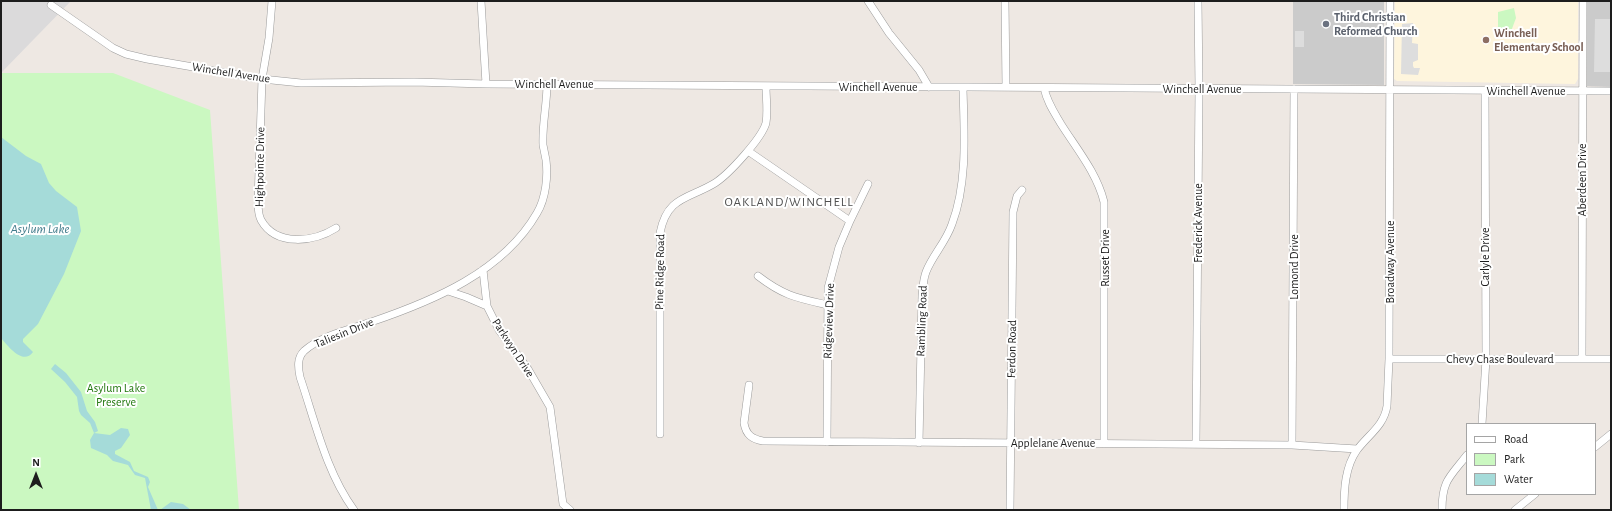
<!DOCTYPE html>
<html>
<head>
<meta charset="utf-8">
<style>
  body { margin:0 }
  #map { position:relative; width:1612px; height:511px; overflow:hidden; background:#eee8e3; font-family:"Alegreya Sans",sans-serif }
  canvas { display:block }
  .frame { position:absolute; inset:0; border:2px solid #1d1d1d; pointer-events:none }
  .legend { position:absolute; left:1466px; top:423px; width:130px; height:72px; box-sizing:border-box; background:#fff; border:1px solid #a5a5a5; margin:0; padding:5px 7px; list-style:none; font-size:12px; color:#1d1d1d }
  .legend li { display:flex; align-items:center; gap:8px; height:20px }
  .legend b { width:20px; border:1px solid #a5a5a5 }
  .north { position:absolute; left:16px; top:455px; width:40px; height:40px; -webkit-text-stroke:3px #fff; paint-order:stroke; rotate:0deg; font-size:11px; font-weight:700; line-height:16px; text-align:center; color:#1d1d1d }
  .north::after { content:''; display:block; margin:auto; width:14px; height:18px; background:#1d1d1d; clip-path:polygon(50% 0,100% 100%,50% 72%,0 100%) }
</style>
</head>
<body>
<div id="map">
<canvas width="1612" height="511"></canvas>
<div class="frame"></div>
<ul class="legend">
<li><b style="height:5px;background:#fff"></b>Road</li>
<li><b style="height:11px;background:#cbf8c1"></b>Park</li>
<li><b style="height:11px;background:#a5dbd9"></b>Water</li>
</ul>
<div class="north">N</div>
</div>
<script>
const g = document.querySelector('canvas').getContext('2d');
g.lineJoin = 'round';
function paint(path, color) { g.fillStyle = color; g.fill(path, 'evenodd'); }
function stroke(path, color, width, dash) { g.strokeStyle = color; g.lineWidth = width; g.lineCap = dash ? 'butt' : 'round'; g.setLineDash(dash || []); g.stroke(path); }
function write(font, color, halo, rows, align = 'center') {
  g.font = font + ' "Alegreya Sans",sans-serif'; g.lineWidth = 4; g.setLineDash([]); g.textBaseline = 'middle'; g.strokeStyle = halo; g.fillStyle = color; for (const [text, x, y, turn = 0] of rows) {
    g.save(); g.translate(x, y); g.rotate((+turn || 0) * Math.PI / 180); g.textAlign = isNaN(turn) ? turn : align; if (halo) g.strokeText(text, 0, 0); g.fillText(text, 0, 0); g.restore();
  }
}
paint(new Path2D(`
  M 1,1 L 71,1 L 1,73 Z`), '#dbdadb');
paint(new Path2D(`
  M 1395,1 L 1578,1 L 1578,79 L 1575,84 L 1397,81 L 1394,79 Z`), '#fef5dd');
paint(new Path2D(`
  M 1293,1 L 1384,1 L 1384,85 L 1293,84 Z
  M 1587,1 L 1611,1 L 1611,87 L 1587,86 Z`), '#cbcbcb');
paint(new Path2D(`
  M 1514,8 L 1516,18 L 1510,34 L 1505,34 L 1498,35 L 1498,12 Z
  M 1,73 L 113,73 L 210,110 L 239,510 L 1,510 Z`), '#cbf8c1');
paint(new Path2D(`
  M 1595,19 L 1611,19 L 1611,72 L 1594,72 Z
  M 1413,23 L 1412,43 L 1418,44 L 1418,60 L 1413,62 L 1413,66 L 1414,68 L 1420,68 L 1418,75 L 1401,74 L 1402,24 Z
  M 1295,31 L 1304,31 L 1304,47 L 1295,47 Z`), '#ddd');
paint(new Path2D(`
  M 1,137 L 26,156 L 41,164 L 49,183 L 56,191 L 77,207 L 81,231 L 64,274 L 38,324 L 23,339 L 23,342 L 33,352 C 23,366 8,346 1,338 Z
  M 55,364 L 66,373 L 81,392 L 87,411 L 95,422 L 98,431 L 94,433 L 90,423 L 81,415 L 79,411 L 77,397 L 65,382 L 51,369 Z
  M 121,428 L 128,429 L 130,435 L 121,448 L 115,451 L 115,454 L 130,462 L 134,471 L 148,477 L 150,482 L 148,487 L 158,510 L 151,510 L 145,478 L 135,475 L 128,465 L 113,461 L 107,455 L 91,448 L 90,440 L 94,433 L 110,435 Z
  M 171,502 L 183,504 L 191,510 L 160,510 Z`), '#a5dbd9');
const minor = new Path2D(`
  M 272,1 L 269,38 L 262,79 L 258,202 C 258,208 258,214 261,220 C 276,247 314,242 336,228
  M 481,1 L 486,84
  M 868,1 L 889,33 L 919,70 L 929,87
  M 1005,1 L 1006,87
  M 51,5 L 113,48 L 126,54 L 147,59 L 262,79 L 301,83 L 414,82 L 486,84 L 1611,91
  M 1044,88 C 1047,102 1054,112 1061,124 C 1076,148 1097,173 1104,202 L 1104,444
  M 748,151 L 850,221
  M 483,270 L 487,306 L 499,330 L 528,369 L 550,407 L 563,504 L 570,510
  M 758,276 C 784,296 797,298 828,305
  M 448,291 L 466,297 L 487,306
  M 1389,359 L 1611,359
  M 1582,359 L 1583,1
  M 749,385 L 744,423 C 746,435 752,439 763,441 L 1292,445 L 1357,449
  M 1482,424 L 1486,359 L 1485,91
  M 660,434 L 660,233 C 667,196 689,199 715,183 C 729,174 762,138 766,123 C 768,111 766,98 766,86
  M 827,442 L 828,288 L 839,247 L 850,221 L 868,184
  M 919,443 L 922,296 C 923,288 923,280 926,272 C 932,256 946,242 952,224 C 968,182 964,131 963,88
  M 1196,444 L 1199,89 L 1198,1
  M 1292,445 L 1294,89
  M 1595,447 L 1611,434
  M 354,510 C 326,472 315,421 300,377 C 298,367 297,358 304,351 C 322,335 349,330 371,322 C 433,301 503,272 537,213 C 546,198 548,176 546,160 C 545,155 544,150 543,145 C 542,125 547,104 547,84
  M 1010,510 L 1013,212 L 1017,196 L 1022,190
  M 1344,510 C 1344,489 1345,467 1357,450 C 1368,435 1384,426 1387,406 L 1389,359 L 1390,1
  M 1442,510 C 1442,480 1450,477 1467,455
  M 1515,510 L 1535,494`);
stroke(minor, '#9a9a9a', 8);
stroke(minor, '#fff', 7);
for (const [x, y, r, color] of [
  [1326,24,4,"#6b7280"],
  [1486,40,4,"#8d6e63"]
]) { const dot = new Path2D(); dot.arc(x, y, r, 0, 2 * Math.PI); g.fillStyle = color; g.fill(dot); stroke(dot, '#fff', 1.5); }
write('bold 12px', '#5b616d', '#fff', [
  ["Third Christian",1334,17],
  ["Reformed Church",1334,31]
], 'left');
write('bold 12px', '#785e54', '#fff', [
  ["Winchell",1494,33],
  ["Elementary School",1494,47]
], 'left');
write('12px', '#1d1d1d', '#fff', [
  ["Winchell Avenue",231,73,9],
  ["Winchell Avenue",554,84],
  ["Winchell Avenue",878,87],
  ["Winchell Avenue",1202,89],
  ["Winchell Avenue",1526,91],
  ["Highpointe Drive",260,167,-89],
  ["Aberdeen Drive",1582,180,-90],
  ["Frederick Avenue",1198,223,-90],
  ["Carlyle Drive",1485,257,-90],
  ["Russet Drive",1105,258,-90],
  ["Broadway Avenue",1390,262,-90],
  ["Lomond Drive",1294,267,-90],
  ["Pine Ridge Road",660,272,-89],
  ["Ridgeview Drive",829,321,-88],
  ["Rambling Road",922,321,-88],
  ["Taliesin Drive",344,333,-22],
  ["Parkwyn Drive",513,348,57],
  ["Ferdon Road",1012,349,-89],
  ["Chevy Chase Boulevard",1500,359],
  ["Applelane Avenue",1053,443]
]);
write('12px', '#22780e', '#fff', [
  ["Asylum Lake",116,388],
  ["Preserve",116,402]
]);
g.letterSpacing = '1px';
write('13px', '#505050', '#fff', [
  ["OAKLAND/WINCHELL",789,202]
]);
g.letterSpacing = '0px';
write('italic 13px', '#407b8b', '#fff', [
  ["Asylum Lake",40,229]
]);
</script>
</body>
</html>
